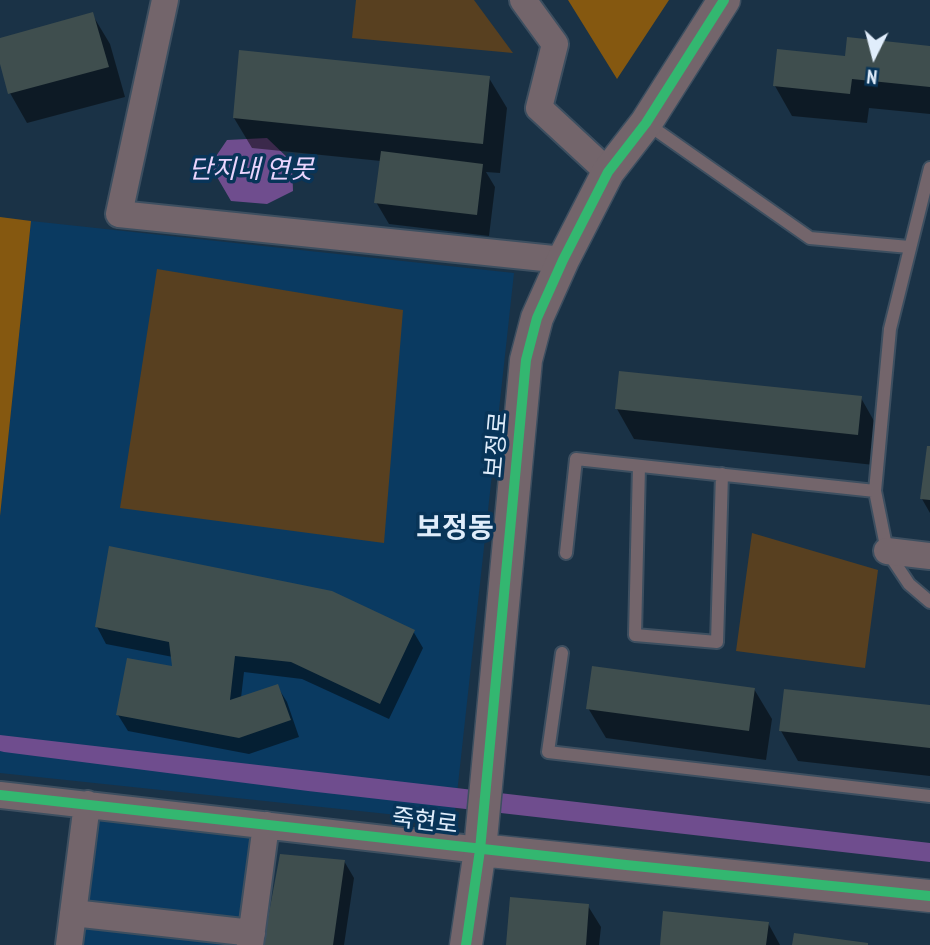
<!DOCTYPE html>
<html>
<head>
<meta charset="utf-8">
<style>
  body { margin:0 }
  #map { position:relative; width:930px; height:945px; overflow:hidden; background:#1a3246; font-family:"PT Sans Narrow",sans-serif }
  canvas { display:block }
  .north { position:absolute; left:839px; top:21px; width:70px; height:70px; -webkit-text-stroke:5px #083458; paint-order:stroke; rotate:186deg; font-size:19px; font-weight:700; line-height:28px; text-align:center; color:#e0edfb }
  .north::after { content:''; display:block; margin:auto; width:24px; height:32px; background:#e0edfb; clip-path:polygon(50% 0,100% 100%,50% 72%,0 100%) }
</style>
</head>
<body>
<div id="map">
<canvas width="930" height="945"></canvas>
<div class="north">N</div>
</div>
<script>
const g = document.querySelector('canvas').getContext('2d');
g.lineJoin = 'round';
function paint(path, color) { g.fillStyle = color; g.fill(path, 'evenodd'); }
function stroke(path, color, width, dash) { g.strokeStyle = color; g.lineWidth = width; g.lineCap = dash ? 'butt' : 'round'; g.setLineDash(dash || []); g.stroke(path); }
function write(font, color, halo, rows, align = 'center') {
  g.font = font + ' "PT Sans Narrow","Noto Sans KR",sans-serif'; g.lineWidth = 7; g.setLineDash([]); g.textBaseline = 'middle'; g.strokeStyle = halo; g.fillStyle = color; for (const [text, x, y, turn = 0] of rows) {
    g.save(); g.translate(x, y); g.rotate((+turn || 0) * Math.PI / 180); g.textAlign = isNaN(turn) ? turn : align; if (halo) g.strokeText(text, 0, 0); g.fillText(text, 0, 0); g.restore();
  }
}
paint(new Path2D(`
  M 31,221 L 514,273 L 454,821 L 0,773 L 0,516 Z
  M 90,809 L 262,828 L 247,945 L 72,945 Z`), '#0a3a61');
paint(new Path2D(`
  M 356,0 L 474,0 L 513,53 L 352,38 Z
  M 157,269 L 403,310 L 384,543 L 120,508 Z
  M 752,533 L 878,570 L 865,668 L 736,651 Z`), '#584020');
paint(new Path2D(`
  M 568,0 L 669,0 L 617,79 Z
  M 0,217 L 31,221 L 0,516 Z`), '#855810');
paint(new Path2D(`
  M 267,138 L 292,162 L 293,191 L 267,204 L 231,201 L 210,165 L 227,140 Z
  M 0,735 L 930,843 L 930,862 L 308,791 L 4,752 L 0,751 Z`), '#6f4d8e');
paint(new Path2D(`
  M 92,14 L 110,44 L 125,97 L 27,123 L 10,93 L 0,57 L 0,40 Z
  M 930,48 L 930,114 L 869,108 L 867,123 L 792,116 L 775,86 L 846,58 Z
  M 489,78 L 507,108 L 500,173 L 486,172 L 495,187 L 489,236 L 389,224 L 376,202 L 381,161 L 252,148 L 234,118 Z
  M 861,398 L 878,428 L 874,465 L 634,439 L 617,409 Z
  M 930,448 L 930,513 L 922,499 Z
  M 97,627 L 413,631 L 423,648 L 389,719 L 302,679 L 244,672 L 241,698 L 277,686 L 287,702 L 299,737 L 249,754 L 128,731 L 118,715 L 174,669 L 173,657 L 106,644 Z
  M 754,689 L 772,719 L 766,760 L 606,738 L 588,708 Z
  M 930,707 L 930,776 L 798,761 L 781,731 Z
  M 344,861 L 354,878 L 344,945 L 265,945 Z
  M 588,906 L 601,927 L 599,945 L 508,945 Z
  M 768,923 L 780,945 L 661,945 Z`), '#0007');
paint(new Path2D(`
  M 93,12 L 109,67 L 8,94 L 0,64 L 0,38 Z
  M 847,37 L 930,46 L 930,87 L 852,79 L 850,94 L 773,86 L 777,49 L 845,56 Z
  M 239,50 L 490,76 L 483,144 L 233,118 Z
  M 381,151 L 483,164 L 477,215 L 374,203 Z
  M 619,371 L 862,396 L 858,435 L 615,409 Z
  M 927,446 L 930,446 L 930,500 L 920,499 Z
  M 109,546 L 332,591 L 415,630 L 380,704 L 291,662 L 235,656 L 230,700 L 278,684 L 291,720 L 239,738 L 116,715 L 127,658 L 172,666 L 169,642 L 95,627 Z
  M 592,666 L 755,688 L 749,731 L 586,709 Z
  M 784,689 L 930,705 L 930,748 L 779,731 Z
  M 280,854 L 345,860 L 333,945 L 263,945 Z
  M 510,897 L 589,904 L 586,945 L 506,945 Z
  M 663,911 L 769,922 L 766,945 L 660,945 Z
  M 794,933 L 868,943 L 868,945 L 792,945 Z`), '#3f4e4e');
const service = new Path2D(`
  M 646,123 L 810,238 L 909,247
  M 930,168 L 890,329 L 875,491 L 887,551 L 909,584 L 930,602
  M 639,466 L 635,635 L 717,642 L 722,474
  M 566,553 L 576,459 L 875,491
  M 562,653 L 548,752 L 930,796`);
const minor = new Path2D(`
  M 165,0 L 119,214 L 563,260
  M 523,0 L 555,44 L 539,108 L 608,172
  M 887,551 L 930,556
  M 0,795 L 480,850
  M 73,913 L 252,933
  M 69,945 L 87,804
  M 250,945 L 266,825`);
const tertiary = new Path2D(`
  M 480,850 L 930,896
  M 466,945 L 480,850 L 526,360 L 537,318 L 563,260 L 608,172 L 646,123 L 724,0`);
stroke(service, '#3d4f60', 16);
stroke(minor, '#3d4f60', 30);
stroke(tertiary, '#3d4f60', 35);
stroke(service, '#73656b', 12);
stroke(minor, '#73656b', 26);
stroke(tertiary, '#73656b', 32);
stroke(new Path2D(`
  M 0,795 L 626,865 L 930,896
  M 466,945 L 480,850 L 526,360 L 537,318 L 563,260 L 608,172 L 646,123 L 724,0`), '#33b770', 10);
write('24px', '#e0edfb', '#083458', [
  ["보정로",497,445,-85],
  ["죽현로",425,822,7]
]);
write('italic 26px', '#ead5fd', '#083458', [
  ["단지내 연못",251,171]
]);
write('bold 28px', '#e0edfb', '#083458', [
  ["보정동",455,529]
]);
</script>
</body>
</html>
